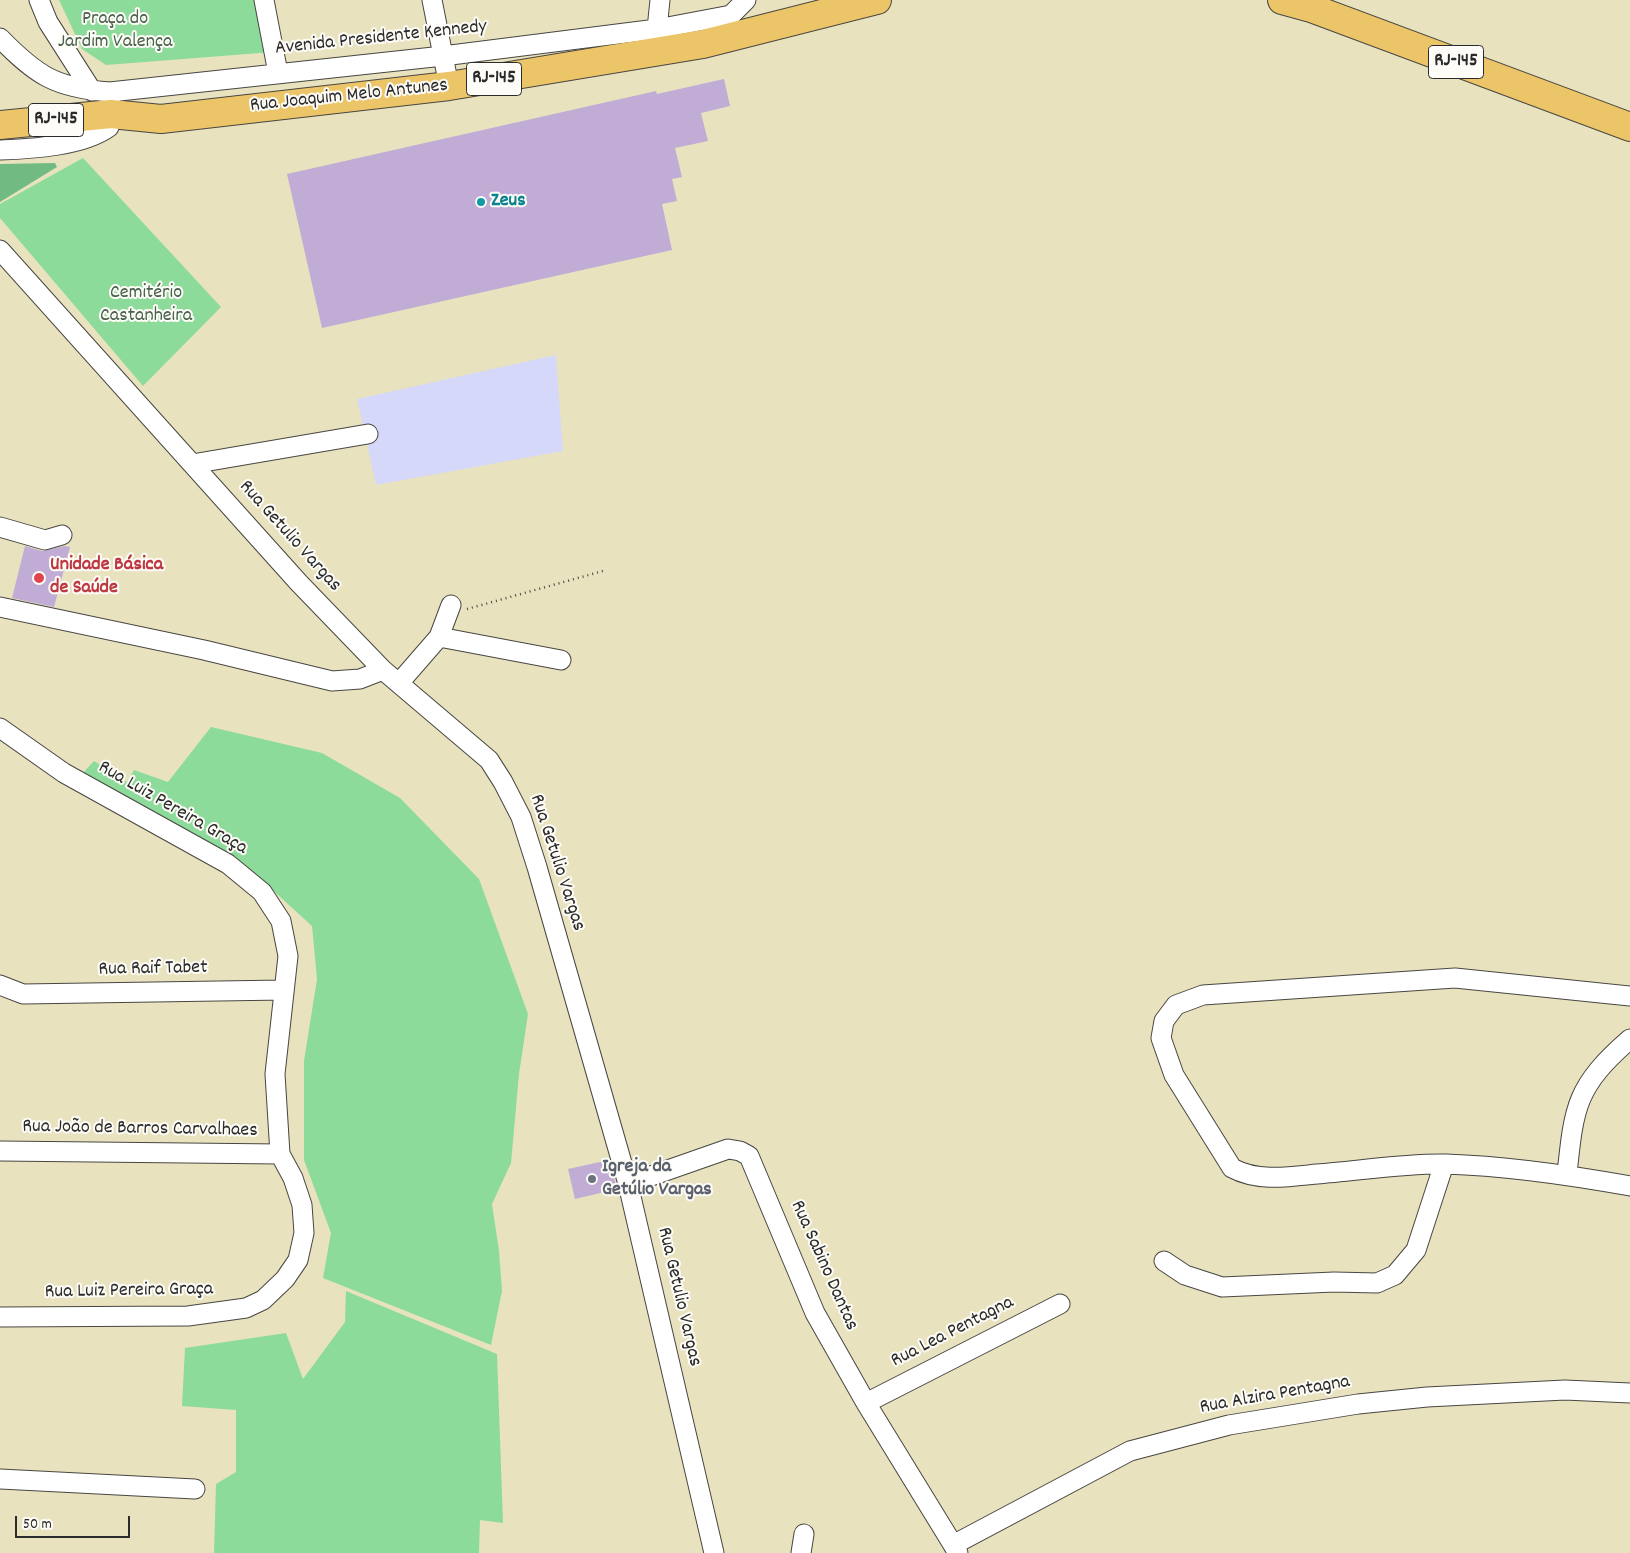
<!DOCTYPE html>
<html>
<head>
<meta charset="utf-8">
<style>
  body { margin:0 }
  #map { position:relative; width:1630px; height:1553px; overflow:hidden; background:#e9e2bf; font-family:Dekko,sans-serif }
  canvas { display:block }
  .scale { position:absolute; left:15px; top:1516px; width:115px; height:22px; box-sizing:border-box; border:2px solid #2b2b2b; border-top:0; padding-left:6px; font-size:15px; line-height:18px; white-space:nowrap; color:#2b2b2b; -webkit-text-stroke:4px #fdfcf7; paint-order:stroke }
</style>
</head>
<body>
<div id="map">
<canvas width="1630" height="1553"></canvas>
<div class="scale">50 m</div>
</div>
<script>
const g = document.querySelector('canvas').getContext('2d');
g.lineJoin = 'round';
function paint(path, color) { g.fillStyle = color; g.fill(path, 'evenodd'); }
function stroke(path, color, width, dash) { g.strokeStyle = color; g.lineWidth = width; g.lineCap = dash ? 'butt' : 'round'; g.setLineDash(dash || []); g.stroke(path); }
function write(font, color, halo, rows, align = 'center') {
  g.font = font + ' Dekko,sans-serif'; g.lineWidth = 4; g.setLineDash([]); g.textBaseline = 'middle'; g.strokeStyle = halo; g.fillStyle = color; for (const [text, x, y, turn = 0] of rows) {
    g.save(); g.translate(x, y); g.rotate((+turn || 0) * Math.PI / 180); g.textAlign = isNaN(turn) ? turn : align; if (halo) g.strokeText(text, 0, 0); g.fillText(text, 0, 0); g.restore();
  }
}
paint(new Path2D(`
  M 556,355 L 563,451 L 376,485 L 357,399 Z`), '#d5d8f9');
paint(new Path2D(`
  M 59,0 L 262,0 L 273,52 L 106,65 L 82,49 Z
  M 83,158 L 221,307 L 143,386 L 0,218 L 0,204 Z
  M 211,727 L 322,753 L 400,798 L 479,879 L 528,1014 L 519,1074 L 511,1163 L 492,1204 L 499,1251 L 502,1291 L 491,1345 L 323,1278 L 331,1233 L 304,1160 L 304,1061 L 317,979 L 312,926 L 243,863 L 81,775 L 94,761 L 127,782 L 134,770 L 168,782 Z
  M 346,1291 L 497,1354 L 503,1523 L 480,1520 L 479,1553 L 214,1553 L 216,1484 L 236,1472 L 236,1410 L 182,1406 L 185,1348 L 286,1333 L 303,1379 L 345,1322 Z`), '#8cdb9a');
paint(new Path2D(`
  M 55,163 L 57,167 L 0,202 L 0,164 Z`), '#71bb82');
paint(new Path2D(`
  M 724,79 L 730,106 L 701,113 L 708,141 L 675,148 L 682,177 L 672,179 L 677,201 L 662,204 L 672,250 L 322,328 L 287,174 L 656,91 L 657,94 Z
  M 25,546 L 42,551 L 65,546 L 70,547 L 54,607 L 12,598 Z
  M 609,1160 L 617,1189 L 575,1199 L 568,1169 Z`), '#c0acd5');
const street = new Path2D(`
  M 39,0 L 48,22 L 92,91
  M 264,0 L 278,73
  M 432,0 L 449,86
  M 657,29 L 660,0
  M 0,38 C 37,76 56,88 110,92 L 443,56 L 657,29 L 731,15 L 746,0
  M 0,150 C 32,149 83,146 109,127 L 111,104
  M 0,250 L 299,583 L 383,670 L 489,760 L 503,782 L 521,817 L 537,867 L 628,1184 L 714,1553
  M 192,464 L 368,434
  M 0,527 L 45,540 L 62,535
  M 0,607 L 204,650 L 332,681 L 360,679 L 383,670
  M 439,637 L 561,660
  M 399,683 L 439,637 L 451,605
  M 0,728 L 64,773 L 228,864 L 262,892 L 281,921 L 288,956 L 275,1074 L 280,1154 L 293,1178 L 302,1205 L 304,1233 L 298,1260 L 285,1279 L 263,1300 L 246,1308 L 188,1316 L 0,1317
  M 0,985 L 23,994 L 284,990
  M 1630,996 L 1455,978 L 1203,995 L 1176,1005 L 1164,1021 L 1161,1038 L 1174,1075 L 1232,1168 C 1258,1182 1288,1177 1317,1174 C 1357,1171 1406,1163 1446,1164 C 1507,1166 1569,1175 1630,1186
  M 0,1151 L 280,1154
  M 1567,1174 C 1574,1106 1576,1086 1630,1039
  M 628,1184 L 728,1149 L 740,1151 L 749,1156 L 815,1313 L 866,1403 L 958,1553
  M 1164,1261 L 1185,1275 L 1222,1287 L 1334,1282 L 1377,1283 L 1395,1275 L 1416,1250 L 1444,1164
  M 866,1403 L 1060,1304
  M 0,1479 L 195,1489
  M 953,1545 L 1130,1451 L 1229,1425 L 1358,1404 L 1427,1397 L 1565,1390 L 1630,1393
  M 801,1553 L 804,1534`);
const primary = new Path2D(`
  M 1282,0 L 1311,8 L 1630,127
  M 0,125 L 111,114 L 161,119 L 449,86 L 703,44 L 877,0`);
stroke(street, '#484641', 21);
stroke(primary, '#484641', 30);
stroke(new Path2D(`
  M 467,609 L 603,571`), '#484641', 2.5, [1, 4]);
stroke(street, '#fff', 19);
stroke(primary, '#edc569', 28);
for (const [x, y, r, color] of [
  [481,202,5,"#0f9aa8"],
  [39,578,6,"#e0444e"],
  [592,1179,5,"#6b7280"]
]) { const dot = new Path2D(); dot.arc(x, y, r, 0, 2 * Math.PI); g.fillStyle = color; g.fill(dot); stroke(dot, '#fdfcf7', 2); }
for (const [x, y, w] of [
  [1456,62,55],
  [494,79,55],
  [56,120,55]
]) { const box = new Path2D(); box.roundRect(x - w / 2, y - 16.5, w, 33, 4); g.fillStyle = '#fdfcf7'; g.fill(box); stroke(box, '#2b2b2b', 1); }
write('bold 19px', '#2b2b2b', null, [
  ["RJ-145",1456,62],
  ["RJ-145",494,79],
  ["RJ-145",56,120]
]);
write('20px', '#48604c', '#fdfcf7', [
  ["Praça do",115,20],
  ["Jardim Valença",115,43],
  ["Cemitério",146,294],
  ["Castanheira",146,317]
]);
write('20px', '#2b2b2b', '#fdfcf7', [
  ["Avenida Presidente Kennedy",381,39,-6],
  ["Rua Joaquim Melo Antunes",349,97,-6],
  ["Rua Getulio Vargas",289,537,48],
  ["Rua Luiz Pereira Graça",172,809,30],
  ["Rua Getulio Vargas",556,863,72],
  ["Rua Raif Tabet",153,970,-1],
  ["Rua João de Barros Carvalhaes",140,1130,1],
  ["Rua Sabino Dantas",823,1266,66],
  ["Rua Luiz Pereira Graça",129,1292,-1],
  ["Rua Getulio Vargas",678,1297,77],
  ["Rua Lea Pentagna",953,1333,-27],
  ["Rua Alzira Pentagna",1275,1396,-10]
]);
write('bold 20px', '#0d838f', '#fdfcf7', [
  ["Zeus",491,202]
], 'left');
write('bold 20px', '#be3a42', '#fdfcf7', [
  ["Unidade Básica",50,566],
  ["de Saúde",50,589]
], 'left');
write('bold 20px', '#5b616d', '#fdfcf7', [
  ["Igreja da",602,1168],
  ["Getúlio Vargas",602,1191]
], 'left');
</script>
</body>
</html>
